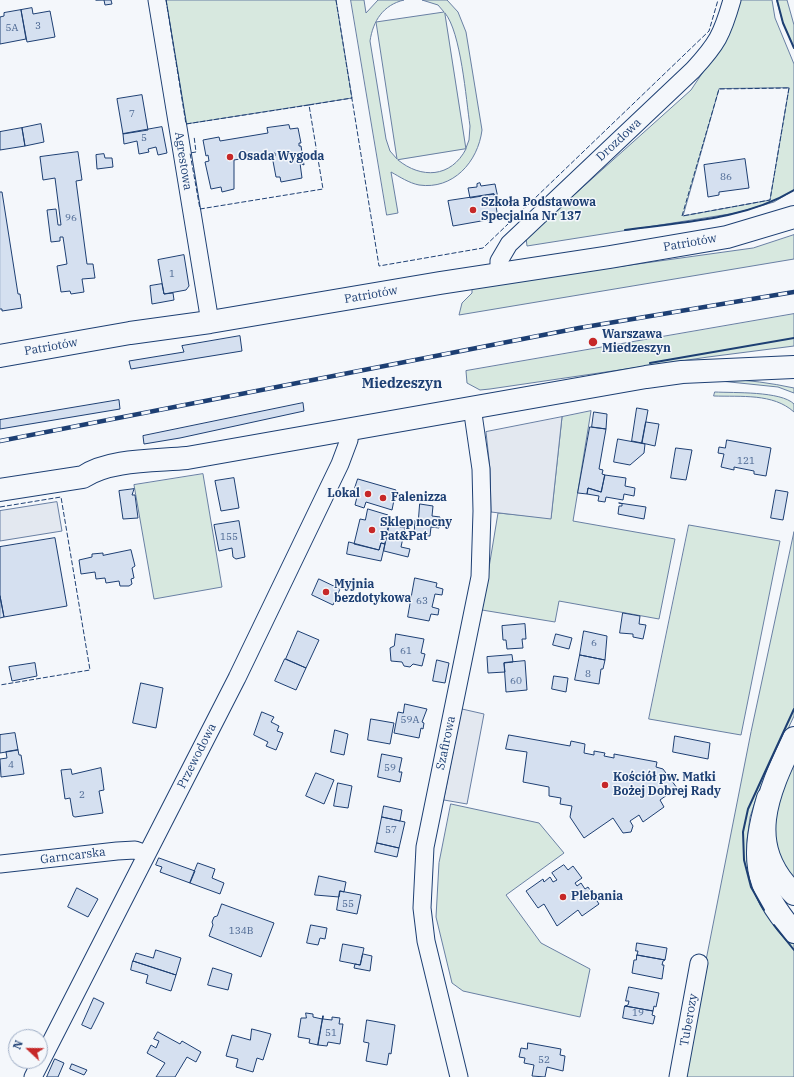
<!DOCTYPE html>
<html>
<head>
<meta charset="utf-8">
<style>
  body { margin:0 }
  #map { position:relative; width:794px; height:1077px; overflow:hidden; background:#f4f7fb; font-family:"IBM Plex Serif",serif }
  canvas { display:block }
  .north { position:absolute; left:8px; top:1029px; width:40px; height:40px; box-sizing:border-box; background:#f4f7fb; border:1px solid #9eadc5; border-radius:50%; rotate:292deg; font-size:11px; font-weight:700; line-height:16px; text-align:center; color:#1d3f73 }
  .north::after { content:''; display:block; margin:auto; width:14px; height:18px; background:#c62828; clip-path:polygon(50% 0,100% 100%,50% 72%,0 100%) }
</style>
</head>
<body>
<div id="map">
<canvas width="794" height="1077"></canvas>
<div class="north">N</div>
</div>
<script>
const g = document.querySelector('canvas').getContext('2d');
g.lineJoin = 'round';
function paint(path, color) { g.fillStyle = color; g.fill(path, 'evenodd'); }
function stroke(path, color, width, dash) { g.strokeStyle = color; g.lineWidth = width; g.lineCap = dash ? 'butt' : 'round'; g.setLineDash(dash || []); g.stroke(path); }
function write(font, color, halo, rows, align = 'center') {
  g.font = font + ' "IBM Plex Serif",serif'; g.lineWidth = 3; g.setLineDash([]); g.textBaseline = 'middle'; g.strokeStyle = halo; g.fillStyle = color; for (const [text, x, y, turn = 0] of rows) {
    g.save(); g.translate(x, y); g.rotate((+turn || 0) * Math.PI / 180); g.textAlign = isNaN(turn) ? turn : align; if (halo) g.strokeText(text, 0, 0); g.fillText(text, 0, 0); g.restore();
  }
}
const green = new Path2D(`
  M 166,0 L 336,0 L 352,98 L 186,124 Z
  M 351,0 L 364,0 L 366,13 L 378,0 L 404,0 C 383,5 373,21 370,41 L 386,139 L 390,151 L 397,159 L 376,22 L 444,12 L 438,5 L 422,0 L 447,0 L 458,12 L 466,32 L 482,130 C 478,162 453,190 419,185 C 409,183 400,177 391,172 L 398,213 L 387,215 ZM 445,13 C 461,32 466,99 470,126 L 469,140 L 466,148 ZM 466,149 C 451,178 421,179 398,160 Z
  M 738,0 L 772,0 L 775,18 L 794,64 L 794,190 L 774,202 L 736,213 L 527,246 L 526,238 L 691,90 L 729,33 ZM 789,88 L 770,200 L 683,216 L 719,89 Z
  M 777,0 L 787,0 L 794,25 L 794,48 L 783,23 Z
  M 794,235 L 794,259 L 459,315 L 462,303 L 472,293 L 472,287 L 753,248 Z
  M 794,314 L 794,346 L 708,357 L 490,389 L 480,390 L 467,383 L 466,371 Z
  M 725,379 C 748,380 771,383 794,388 L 794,393 L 778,387 L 720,381 Z
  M 715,392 C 734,393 781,391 794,404 L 794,412 C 773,393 741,397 714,396 Z
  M 591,411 L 573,521 L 675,539 L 659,619 L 559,601 L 555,622 L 482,610 L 498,513 L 551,518 L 562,417 Z
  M 203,474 L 222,587 L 154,599 L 134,485 Z
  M 689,525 L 780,541 L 741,735 L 649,719 Z
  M 794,532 L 794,716 L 758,793 L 750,817 L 747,840 L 747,861 L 750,871 L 776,922 L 794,944 L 794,1077 L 683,1077 L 751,732 Z
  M 794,760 L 794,879 C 789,872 782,864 779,856 C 767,823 782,790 794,760 Z
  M 451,804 L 539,823 L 564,853 L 506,895 L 541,943 L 590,969 L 580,1017 L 463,991 L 452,983 L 436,917 L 439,863 Z`);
paint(green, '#d7e8df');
stroke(green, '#687fa3', 1);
const parking = new Path2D(`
  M 562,417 L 551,519 L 491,512 L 490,469 L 486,432 Z
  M 57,502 L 62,531 L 0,541 L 0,511 Z
  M 462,709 L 484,714 L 467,804 L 444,800 Z`);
paint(parking, '#e3e8f0');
stroke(parking, '#687fa3', 1);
const building = new Path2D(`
  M 96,0 L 111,0 L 112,4 L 105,5 L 104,0 Z
  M 32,8 L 33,14 L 50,11 L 55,37 L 27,42 L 21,10 Z
  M 21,10 L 26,39 L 0,44 L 0,17 L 4,16 L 4,13 Z
  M 142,95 L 148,130 L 123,134 L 117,99 Z
  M 41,124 L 44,142 L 25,146 L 22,128 Z
  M 289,125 L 290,129 L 298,128 L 301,143 L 299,143 L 299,146 L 301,146 L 304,165 L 300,163 L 302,178 L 281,182 L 280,177 L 276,177 L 272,156 L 275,156 L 275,153 L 234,160 L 234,189 L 222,192 L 221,187 L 211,189 L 205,162 L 209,161 L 208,155 L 206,156 L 203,140 L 219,137 L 220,141 L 268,133 L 267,128 Z
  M 162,127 L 167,153 L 158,155 L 156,147 L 148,149 L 149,152 L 139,154 L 137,141 L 124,144 L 123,134 Z
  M 22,128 L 25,146 L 0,150 L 0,132 Z
  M 78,152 L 82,180 L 76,181 L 87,264 L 93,264 L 95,278 L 82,279 L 84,292 L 71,294 L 70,291 L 61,292 L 57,266 L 67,264 L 63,237 L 60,237 L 60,241 L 51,242 L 47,210 L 56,209 L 58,225 L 61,225 L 55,178 L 43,180 L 40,157 Z
  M 104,154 L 105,158 L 112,158 L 113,167 L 97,169 L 96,155 Z
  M 745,159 L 749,188 L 719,192 L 719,195 L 708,197 L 704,165 Z
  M 480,183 L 481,186 L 495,184 L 498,198 L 495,199 L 494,194 L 470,198 L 468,188 L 477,187 L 477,184 Z
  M 0,192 L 2,192 L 18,294 L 20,294 L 22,308 L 2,311 L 2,309 L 0,309 Z
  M 494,194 L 498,218 L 453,226 L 448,201 Z
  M 184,255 L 189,286 L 186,290 L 164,294 L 158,260 Z
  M 162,284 L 164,294 L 173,293 L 174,300 L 152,304 L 150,286 Z
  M 240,336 L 242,351 L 131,369 L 129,361 L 184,352 L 182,346 Z
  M 119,400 L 120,409 L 0,429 L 0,420 Z
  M 303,403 L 304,411 L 180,438 L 144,444 L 143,436 Z
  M 637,408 L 648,410 L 642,443 L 632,441 Z
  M 594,412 L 607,414 L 606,429 L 592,427 Z
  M 646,422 L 659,424 L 655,446 L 642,443 Z
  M 590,427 L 606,429 L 599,469 L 603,470 L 602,474 L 605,475 L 601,492 L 588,488 L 587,494 L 578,493 Z
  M 618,439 L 645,444 L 644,453 L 630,465 L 614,462 Z
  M 727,440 L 771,448 L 766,476 L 754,474 L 754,471 L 734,467 L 734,470 L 721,467 L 724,454 L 718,453 L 719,447 L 725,448 Z
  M 676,448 L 692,450 L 686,480 L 671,478 Z
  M 605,475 L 626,478 L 625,486 L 635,488 L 634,496 L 624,494 L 623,500 L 606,497 L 605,502 L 598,501 L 599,496 L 587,494 L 588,488 L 601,492 Z
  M 234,478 L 239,508 L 221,511 L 215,481 Z
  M 358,479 L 396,490 L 392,510 L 366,502 L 364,508 L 355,505 L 359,489 L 355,488 Z
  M 134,489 L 132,495 L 135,495 L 138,518 L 123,519 L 119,491 Z
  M 776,490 L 788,492 L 783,520 L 771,518 Z
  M 619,503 L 646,507 L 644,519 L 618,514 L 619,506 L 622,506 L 622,504 Z
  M 420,504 L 433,506 L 432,516 L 440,517 L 439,528 L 431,527 L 430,536 L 414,535 L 415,520 L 418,520 Z
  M 368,509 L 388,515 L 385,525 L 389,526 L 385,544 L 381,543 L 379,550 L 354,544 L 360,519 L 365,520 Z
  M 239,521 L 245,557 L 236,559 L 233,557 L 232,548 L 219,551 L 214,525 Z
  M 389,524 L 405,528 L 401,547 L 410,549 L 408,557 L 384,551 Z
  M 55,538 L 67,606 L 4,617 L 0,596 L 0,547 Z
  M 349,542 L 379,550 L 381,543 L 385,544 L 381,561 L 347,554 Z
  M 131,550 L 135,566 L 132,568 L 134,578 L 131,579 L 132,584 L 129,586 L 120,586 L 119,581 L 106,583 L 105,578 L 96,579 L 95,572 L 81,574 L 79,560 L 92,557 L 92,554 L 103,553 L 103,555 Z
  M 415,578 L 437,583 L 436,587 L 443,589 L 442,595 L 435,594 L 432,607 L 439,609 L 438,615 L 431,614 L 429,621 L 408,617 Z
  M 319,579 L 340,589 L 333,605 L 312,595 Z
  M 0,596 L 4,617 L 0,618 Z
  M 623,613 L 640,616 L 639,624 L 646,625 L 643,639 L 633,637 L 633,634 L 620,633 Z
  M 525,624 L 526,639 L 522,639 L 523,648 L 507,649 L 506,640 L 503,640 L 502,626 Z
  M 298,631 L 319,640 L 306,668 L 286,659 Z
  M 584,631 L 607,636 L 605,660 L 580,655 Z
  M 396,634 L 424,639 L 421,653 L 425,654 L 422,666 L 413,664 L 410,667 L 404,666 L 402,662 L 391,661 L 390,648 L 394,646 Z
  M 556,634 L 572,638 L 569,649 L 553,645 Z
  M 512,655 L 513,662 L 504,663 L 505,672 L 488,673 L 487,657 Z
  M 580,655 L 605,660 L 603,669 L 601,669 L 599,684 L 575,680 Z
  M 285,659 L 306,668 L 296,690 L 275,681 Z
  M 437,660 L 449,663 L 445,683 L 433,681 Z
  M 525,661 L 527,690 L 506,692 L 504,663 Z
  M 35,663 L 37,676 L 12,681 L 9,667 Z
  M 554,676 L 568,678 L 566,692 L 552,689 Z
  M 141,683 L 163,688 L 156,728 L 133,723 Z
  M 405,704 L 427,709 L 422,722 L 424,723 L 423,729 L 421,728 L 419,738 L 394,733 L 398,712 L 403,713 Z
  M 262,712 L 274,717 L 271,722 L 279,726 L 277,731 L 283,733 L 276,750 L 266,746 L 268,742 L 254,735 Z
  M 371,719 L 394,723 L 390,744 L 368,740 Z
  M 335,730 L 348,734 L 344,755 L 331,752 Z
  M 15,733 L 18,750 L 0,753 L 0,735 Z
  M 509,735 L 570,746 L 571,741 L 585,744 L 584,753 L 594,755 L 594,751 L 605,753 L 604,756 L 614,758 L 614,754 L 657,762 L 656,767 L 663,769 L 677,788 L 660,800 L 664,807 L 643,822 L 639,815 L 630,821 L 633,826 L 631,832 L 623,833 L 613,818 L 584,838 L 570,817 L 572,806 L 560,804 L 561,798 L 549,796 L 549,787 L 523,782 L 527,752 L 506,749 Z
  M 675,736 L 710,743 L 708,759 L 673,752 Z
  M 18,750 L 19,755 L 21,755 L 24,774 L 1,777 L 0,759 L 7,758 L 6,752 Z
  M 382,754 L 402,758 L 399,772 L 402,772 L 400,782 L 378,777 Z
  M 101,768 L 104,790 L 99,791 L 103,813 L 75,817 L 73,816 L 70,798 L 65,799 L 61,770 L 71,769 L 72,774 Z
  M 316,773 L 334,780 L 324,804 L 306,796 Z
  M 338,783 L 352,786 L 348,808 L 334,806 Z
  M 384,806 L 402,810 L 400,821 L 382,817 Z
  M 382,817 L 405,822 L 399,848 L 377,843 Z
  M 377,843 L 399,848 L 397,857 L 375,852 Z
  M 159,858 L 195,871 L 190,883 L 160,872 L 162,867 L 156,865 Z
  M 198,863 L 215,869 L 212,878 L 224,883 L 220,894 L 190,883 Z
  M 564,865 L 568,870 L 573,866 L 582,878 L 575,883 L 577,886 L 581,883 L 585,889 L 588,887 L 599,904 L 582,916 L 578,910 L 557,926 L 544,904 L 538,908 L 526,891 L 543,879 L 544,882 L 550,877 L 553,882 L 557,880 L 552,873 Z
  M 319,876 L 346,882 L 344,892 L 340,891 L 339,897 L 315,895 Z
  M 77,888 L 98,899 L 88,917 L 68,907 Z
  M 340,891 L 361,895 L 357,914 L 337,910 Z
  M 222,904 L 274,923 L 261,957 L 209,936 L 213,925 L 212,922 L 214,917 L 217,916 Z
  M 311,925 L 327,928 L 325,939 L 320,938 L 318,945 L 307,943 Z
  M 637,943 L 667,948 L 665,960 L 637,955 L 638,951 L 636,951 Z
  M 343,944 L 364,948 L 360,965 L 340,961 Z
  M 156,950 L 181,958 L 176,975 L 133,961 L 136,953 L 153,958 Z
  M 363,954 L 372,956 L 370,971 L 354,968 L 355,964 L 360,965 Z
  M 637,955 L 665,960 L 663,961 L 662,965 L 664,965 L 662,979 L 632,973 L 634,960 L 636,960 Z
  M 133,961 L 176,975 L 171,991 L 146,983 L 148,975 L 131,970 Z
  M 213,968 L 232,974 L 228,990 L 208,985 Z
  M 629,987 L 659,993 L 656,1007 L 654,1006 L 653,1011 L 625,1006 L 628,1005 L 629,1001 L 626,1001 Z
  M 94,998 L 104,1003 L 91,1029 L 82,1025 Z
  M 625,1006 L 653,1011 L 652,1015 L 655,1016 L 653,1024 L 623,1018 Z
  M 306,1013 L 313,1014 L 313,1017 L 322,1019 L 323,1016 L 318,1045 L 309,1043 L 310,1039 L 298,1037 L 301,1018 L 306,1018 Z
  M 323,1016 L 323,1019 L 332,1020 L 332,1017 L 340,1018 L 339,1024 L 343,1024 L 340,1044 L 328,1042 L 327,1046 L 318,1045 Z
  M 367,1020 L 395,1025 L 391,1054 L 389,1053 L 387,1065 L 366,1061 L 369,1043 L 364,1042 Z
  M 252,1029 L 271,1034 L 263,1060 L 257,1058 L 253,1072 L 236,1067 L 238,1059 L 226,1056 L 232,1035 L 250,1040 Z
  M 158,1032 L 180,1044 L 182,1041 L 201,1052 L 196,1062 L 187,1057 L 175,1077 L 156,1077 L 165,1063 L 147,1053 L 151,1045 L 156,1048 L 159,1041 L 154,1039 Z
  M 528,1043 L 561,1049 L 560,1055 L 565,1056 L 563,1071 L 547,1067 L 545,1077 L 532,1076 L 534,1065 L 524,1063 L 525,1058 L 519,1057 L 521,1048 L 527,1049 Z
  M 55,1059 L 64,1063 L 58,1077 L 47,1077 Z
  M 72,1064 L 87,1070 L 84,1075 L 70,1069 Z`);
paint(building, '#d5e0f0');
stroke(building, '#1d3f73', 1);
const minor = new Path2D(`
  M 157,0 L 210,322
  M 499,274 L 499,261 L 509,244 L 693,70 C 717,44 722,35 732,0
  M 0,864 L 117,851 L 135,850 L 146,854
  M 33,1077 L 237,678 L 340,464 L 349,440 L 350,430
  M 459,1077 L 426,941 L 422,908 L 425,847 L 480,577 L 482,511 L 481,469 L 472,407
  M 678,1077 L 699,963`);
const major = new Path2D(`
  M 0,356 L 130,333 L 210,322 L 440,283 L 610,257 L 727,237 L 794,217
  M 0,490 L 83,477 C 109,459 156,461 187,458 L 646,377 L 682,372 L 794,367
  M 794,738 C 768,793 743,844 794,894`);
const highway = new Path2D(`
  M 768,798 C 751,855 753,886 794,932`);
stroke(minor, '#1d3f73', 19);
stroke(major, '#1d3f73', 24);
stroke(highway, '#1d3f73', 24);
stroke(minor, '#f4f7fb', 17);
stroke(major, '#f4f7fb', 22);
stroke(highway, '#f4f7fb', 22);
const rail = new Path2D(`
  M 0,441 L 579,328 L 794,292`);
stroke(rail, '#1d3f73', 4.5);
stroke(rail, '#f4f7fb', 3, [9]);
stroke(new Path2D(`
  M 166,0 L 186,124 L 309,105 L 323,189 L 200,209 L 190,153 L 196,152 L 194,136
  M 336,0 L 379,266 L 483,248 L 709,31 L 718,0
  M 789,88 L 770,200 L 682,216 L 719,89 Z
  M 309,105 L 352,98
  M 0,507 L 61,497 L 90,670 L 0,685`), '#1d3f73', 1, [5, 2]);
stroke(new Path2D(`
  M 777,0 L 783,23 L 794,48
  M 625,230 C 681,222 744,220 794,190
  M 650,363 L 794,338
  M 764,910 L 751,887 L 744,860 L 743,832 L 748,809 L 794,709
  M 774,925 L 794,950`), '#1d3f73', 2);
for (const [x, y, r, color] of [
  [230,157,4,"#c62828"],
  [473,210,4,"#c62828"],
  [593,342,5,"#c62828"],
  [368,494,4,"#c62828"],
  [383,498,4,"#c62828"],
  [372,530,4,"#c62828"],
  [326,592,4,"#c62828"],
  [605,785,4,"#c62828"],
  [563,897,4,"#c62828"]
]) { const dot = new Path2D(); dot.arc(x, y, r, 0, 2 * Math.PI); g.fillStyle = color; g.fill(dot); stroke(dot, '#f4f7fb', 1.5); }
write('10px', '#4b6792', null, [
  ["3",38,26],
  ["5A",12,28],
  ["7",132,114],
  ["5",144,138],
  ["86",726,177],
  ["96",71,218],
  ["1",172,274],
  ["121",746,461],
  ["155",229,537],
  ["63",422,601],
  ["6",594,643],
  ["61",406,651],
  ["8",588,674],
  ["60",516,681],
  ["59A",410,720],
  ["4",11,765],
  ["59",390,768],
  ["2",82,795],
  ["57",391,830],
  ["55",348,904],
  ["134B",241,931],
  ["19",638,1013],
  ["51",331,1033],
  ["52",544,1060]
]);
write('12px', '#1d3f73', '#f4f7fb', [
  ["Drozdowa",619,140,-43],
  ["Agrestowa",183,161,81],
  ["Patriotów",690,243,-10],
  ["Patriotów",371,295,-10],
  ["Patriotów",51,347,-10],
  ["Szafirowa",446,743,-78],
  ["Przewodowa",197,756,-63],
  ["Garncarska",73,856,-7],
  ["Tuberozy",689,1020,-80]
]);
write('bold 12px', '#1d3f73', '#f4f7fb', [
  ["Osada Wygoda",238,157],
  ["Szkoła Podstawowa",481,203],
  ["Specjalna Nr 137",481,217],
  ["Warszawa",602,335],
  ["Miedzeszyn",602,349],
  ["Lokal",360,494,"right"],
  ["Falenizza",391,498],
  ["Sklep nocny",380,523],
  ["Pat&Pat",380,537],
  ["Myjnia",334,585],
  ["bezdotykowa",334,599],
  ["Kościół pw. Matki",613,778],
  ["Bożej Dobrej Rady",613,792],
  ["Plebania",571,897]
], 'left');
write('bold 14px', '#1d3f73', '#f4f7fb', [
  ["Miedzeszyn",402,384]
]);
</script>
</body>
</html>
